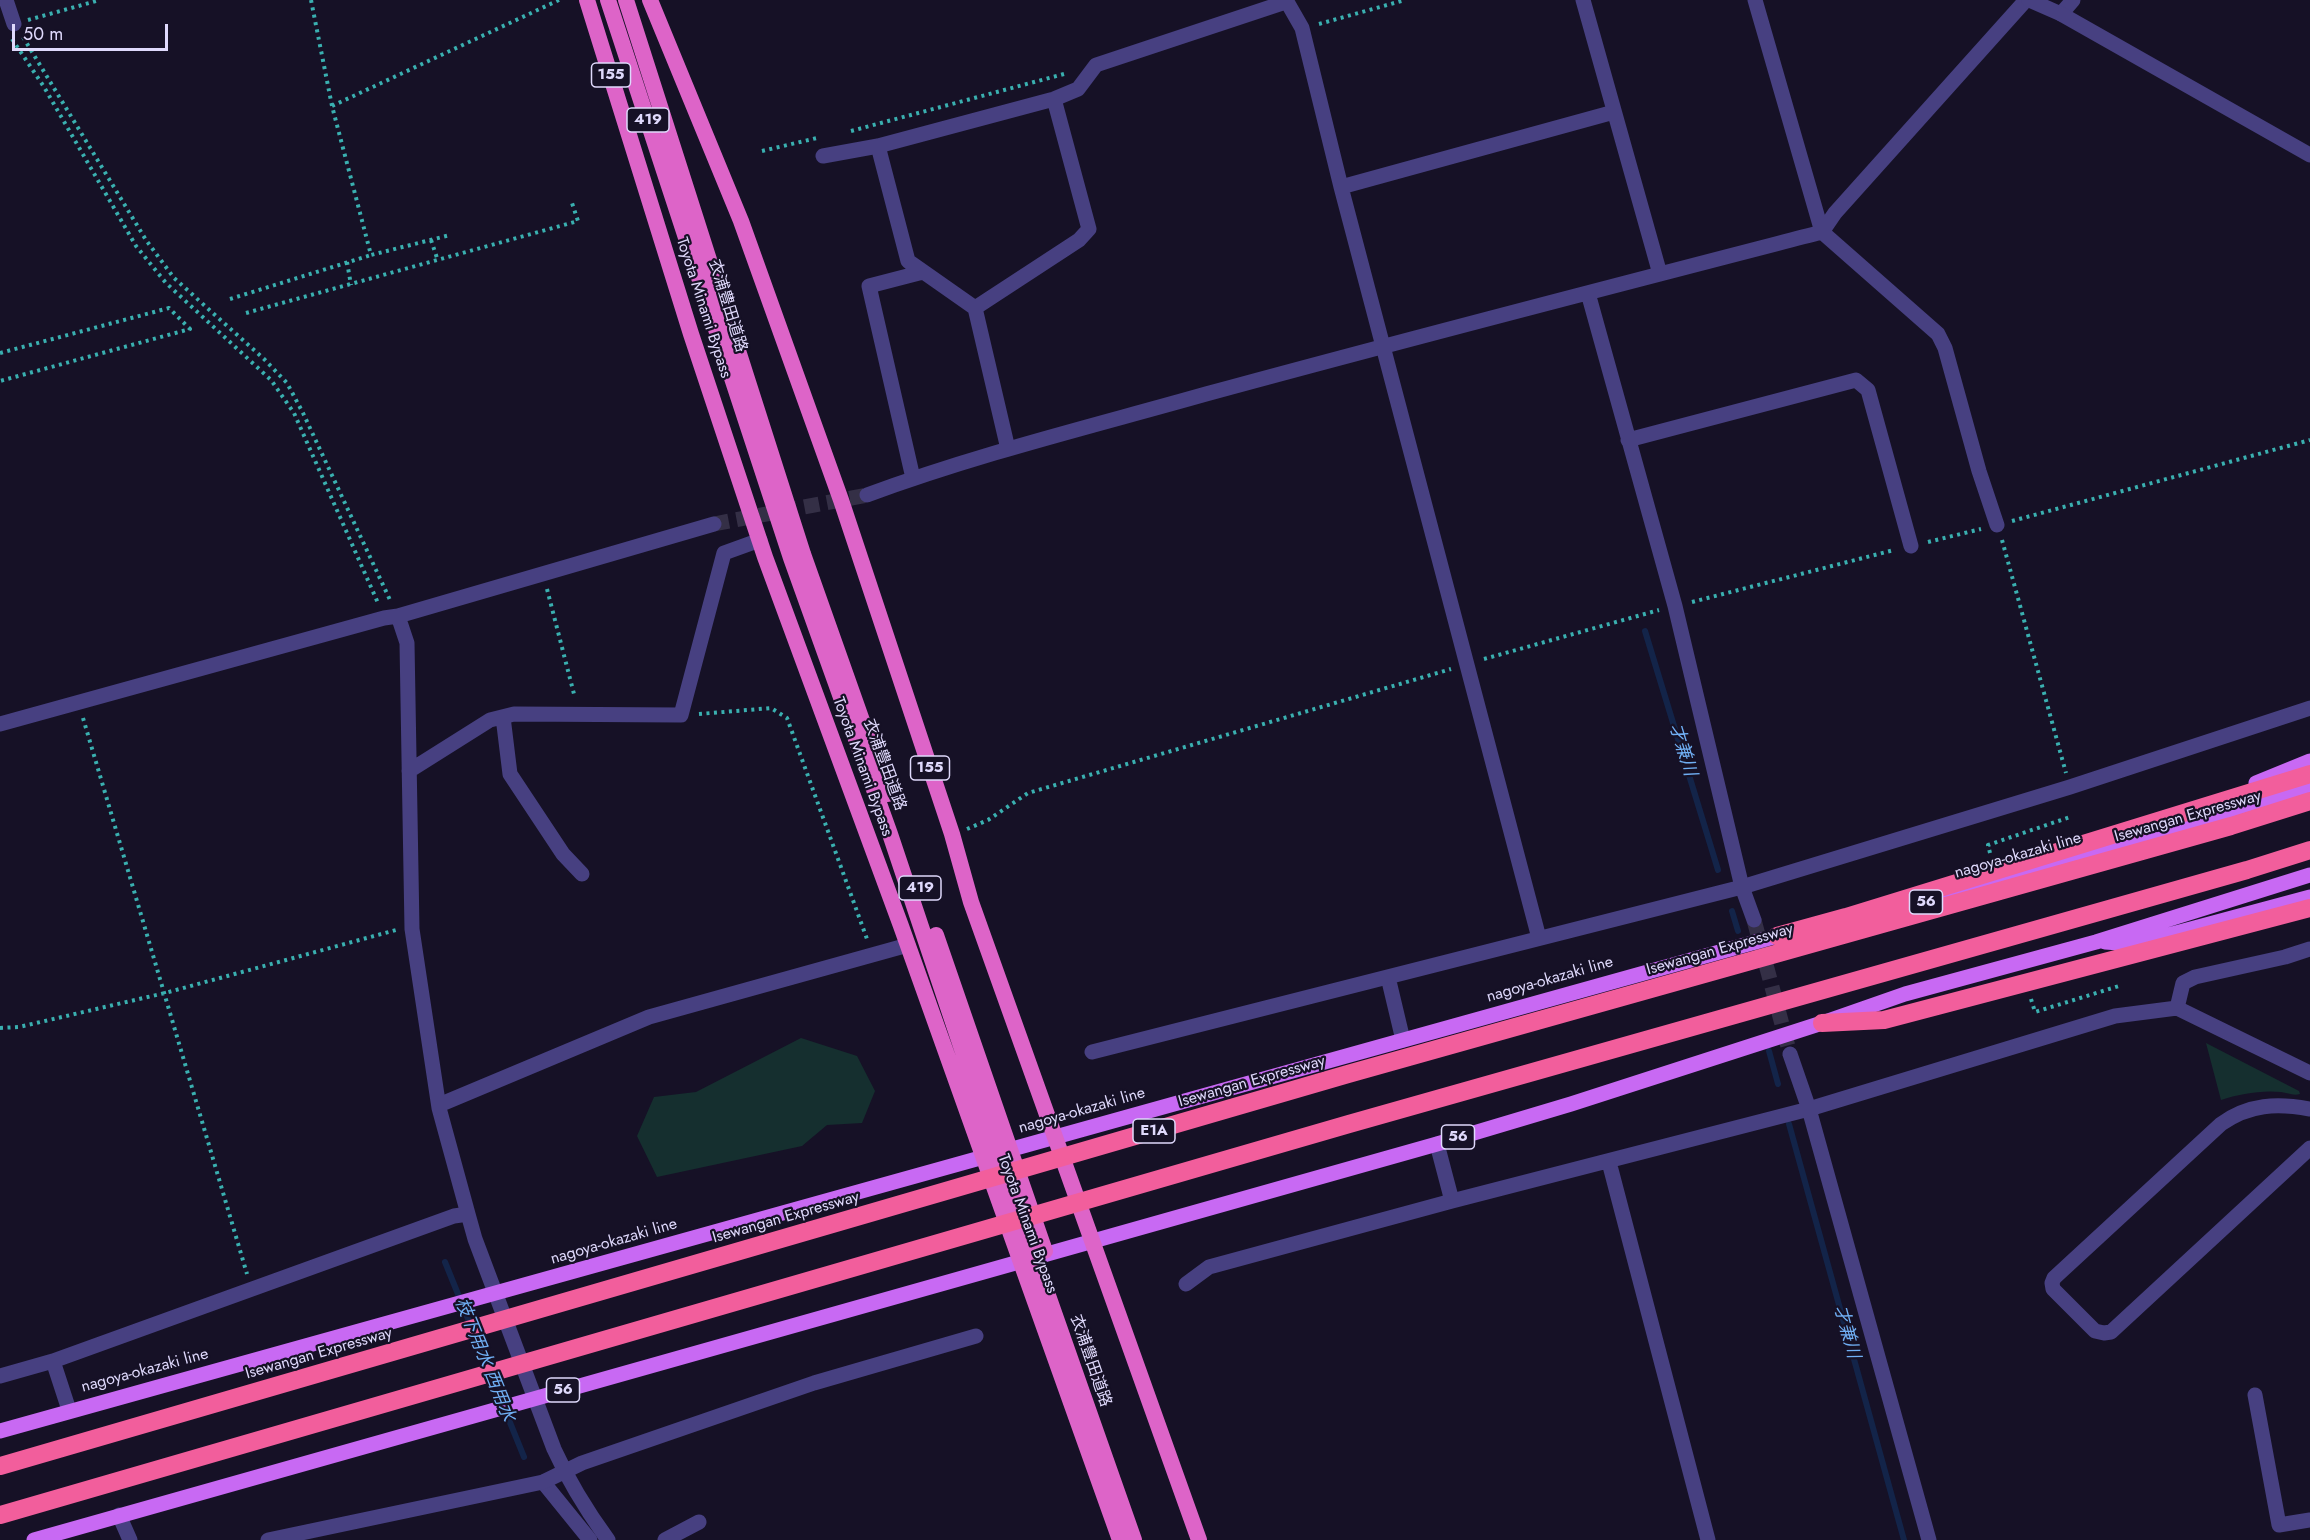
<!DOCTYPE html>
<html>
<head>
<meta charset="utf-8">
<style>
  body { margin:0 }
  #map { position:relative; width:2310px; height:1540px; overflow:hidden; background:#161126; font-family:Jost,sans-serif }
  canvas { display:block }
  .scale { position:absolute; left:12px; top:24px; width:156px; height:27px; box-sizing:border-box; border:3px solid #dfd9fc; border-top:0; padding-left:8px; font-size:18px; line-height:21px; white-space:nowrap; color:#dfd9fc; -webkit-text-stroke:4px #161126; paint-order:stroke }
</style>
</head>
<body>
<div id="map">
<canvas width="2310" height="1540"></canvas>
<div class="scale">50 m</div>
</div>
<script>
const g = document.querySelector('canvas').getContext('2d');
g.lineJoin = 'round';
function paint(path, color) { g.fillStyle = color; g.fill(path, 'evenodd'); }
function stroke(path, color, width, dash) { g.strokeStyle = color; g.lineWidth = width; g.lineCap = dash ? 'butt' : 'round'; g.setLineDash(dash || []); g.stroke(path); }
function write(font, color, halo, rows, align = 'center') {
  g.font = font + ' Jost,"Noto Sans JP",sans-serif'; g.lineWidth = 4.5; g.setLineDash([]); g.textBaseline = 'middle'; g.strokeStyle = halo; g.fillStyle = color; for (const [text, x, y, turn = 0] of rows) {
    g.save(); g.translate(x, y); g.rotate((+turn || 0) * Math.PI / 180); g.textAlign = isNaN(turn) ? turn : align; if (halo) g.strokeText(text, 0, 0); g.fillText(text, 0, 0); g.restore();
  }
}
paint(new Path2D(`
  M 801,1038 L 857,1056 L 875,1091 L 862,1123 L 827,1125 L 802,1146 L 657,1177 L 637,1136 L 654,1097 L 696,1092 Z
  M 2206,1043 L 2299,1091 L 2300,1094 C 2293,1096 2288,1093 2281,1092 C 2261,1090 2239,1094 2221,1100 Z`), '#152f2f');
stroke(new Path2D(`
  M 1645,631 L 1718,870
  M 1732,911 L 1738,931
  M 1769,1051 L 1778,1084
  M 1789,1124 L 1904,1540
  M 445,1262 L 524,1457`), '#132449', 6);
stroke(new Path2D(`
  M 714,524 L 867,495
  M 1754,920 L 1790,1054`), '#342f46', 15, [15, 8]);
stroke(new Path2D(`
  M 311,0 L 332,106 L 371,255 L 450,235
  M 28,20 L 100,0
  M 1319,24 L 1405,0
  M 23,37 L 146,240 L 174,278 L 264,359 L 287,383 L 303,413 L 390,600
  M 12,39 L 44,87 L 136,246 L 166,283 L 271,380 L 294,413 L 378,603
  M 332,106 L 559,0
  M 851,131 L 1064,74
  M 762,151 L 817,138
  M 431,240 L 438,261
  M 347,262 L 351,285
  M 230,299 L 371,255
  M 246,313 L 578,221 L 572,203
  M 0,353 L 169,308 L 190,329 L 0,381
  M 2012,521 L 2310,440
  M 2002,540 L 2066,773
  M 1928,542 L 1981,529
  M 547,589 L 575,698
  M 1692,602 L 1894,550
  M 1484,659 L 1659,610
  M 699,714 L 771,708 L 787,718 L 867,939
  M 83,718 L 247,1274
  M 967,829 L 988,820 L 1028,793 L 1451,669
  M 1990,853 L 1988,845 L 2070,817
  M 2031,999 L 2035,1012 L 2119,986
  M 0,1028 L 19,1027 L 165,993 L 396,930`), '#3ab0b0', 4, [3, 4.5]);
stroke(new Path2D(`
  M 543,1482 L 590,1540`), '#474081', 15);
stroke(new Path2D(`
  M 6,0 L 14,24
  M 1286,0 L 1302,28 L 1341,187 L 1539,938
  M 1583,0 L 1660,274
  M 1755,0 L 1822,232 L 1938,334 L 1945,348 L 1979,471 L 1997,525
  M 2061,14 L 2073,0
  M 878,146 L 908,261 L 975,308 L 1008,449
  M 823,156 L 878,146 L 1054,99 L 1078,89 L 1096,65 L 1286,2
  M 1341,187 L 1614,112
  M 1588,293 L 1675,606 L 1742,887 L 1754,920
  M 975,308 L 1079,240 L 1089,229 L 1054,99
  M 1628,440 L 1856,380 L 1868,390 L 1911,546
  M 913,478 L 869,286 L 923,272
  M 867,495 C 978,454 1093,426 1206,394 C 1411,338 1617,285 1822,232 L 1835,213 L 2026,0
  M 398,616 L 407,643 L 412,929 L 439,1108 L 468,1214
  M 503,717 L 510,774 L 563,854 L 582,874
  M 0,724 L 384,618 L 398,616 L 714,524
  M 409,771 L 490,720 L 514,714 L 681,715 L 724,553 L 760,540
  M 1388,977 L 1403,1040
  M 2177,1008 L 2183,983 L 2195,977 L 2285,957 L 2310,949
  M 1092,1052 L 1742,887 L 2070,787 L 2310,708
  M 1790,1054 L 1809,1109 L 1929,1540
  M 439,1105 L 649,1017 L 908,945
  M 2310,1109 C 2277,1103 2249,1104 2221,1124 L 2054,1278 L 2052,1283 L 2053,1289 L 2095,1331 L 2104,1333 L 2111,1332 L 2310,1148
  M 1437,1144 L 1452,1201
  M 1609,1162 L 1708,1540
  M 1186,1284 L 1209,1267 L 1452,1201 L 1809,1109 L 2115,1016 L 2177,1008 L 2310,1073
  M 53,1361 L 69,1410
  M 0,1376 L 53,1361 L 454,1216 L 468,1214 L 475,1239 L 554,1449 C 569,1482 587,1511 608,1540
  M 2255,1395 L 2279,1525 L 2310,1520
  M 119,1515 L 130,1540
  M 268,1540 L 543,1482 L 582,1463 L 814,1383 L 976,1336
  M 665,1540 L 699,1522`), '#474081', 15);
stroke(new Path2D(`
  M 2029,0 L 2061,14 L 2310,155`), '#474081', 15);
stroke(new Path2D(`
  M 2256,783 L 2310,761
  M 1900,910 L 2073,859 L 2310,785
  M 2105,942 L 2135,944 L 2310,897
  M 0,1431 L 1777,936 L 1786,935
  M 34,1540 L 1437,1144 L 1571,1104 L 1822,1023 L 1905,994 L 2096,942 L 2310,875`), '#c869f3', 15);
stroke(new Path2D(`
  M 587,0 L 691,334 L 765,557 L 901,926 L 1120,1540
  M 608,0 L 791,558 L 890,834 L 974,1085 L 1134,1540
  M 626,0 L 803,554 L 888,794
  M 650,0 L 741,221 L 841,500 L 952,834 L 971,902 L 1199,1540
  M 936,935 L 1045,1251`), '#dd64c8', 16);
stroke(new Path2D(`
  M 1777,936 L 1846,917 L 2310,774
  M 1822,1023 L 1884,1020 L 2310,908
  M 0,1466 L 1348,1074 L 2231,826 L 2310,801
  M 0,1515 L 1349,1124 L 2247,870 L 2310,850`), '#f25e9c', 18);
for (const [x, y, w] of [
  [611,75,39],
  [648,120,42],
  [930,768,39],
  [920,888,42],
  [1926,902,33],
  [1154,1131,42],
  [1458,1137,33],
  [563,1390,33]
]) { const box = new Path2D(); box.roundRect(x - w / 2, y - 12, w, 24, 4.5); g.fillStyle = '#161126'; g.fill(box); stroke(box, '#dfd9fc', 1.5); }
write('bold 15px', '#dfd9fc', null, [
  ["155",611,75],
  ["419",648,120],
  ["155",930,768],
  ["419",920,888],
  ["56",1926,902],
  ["E1A",1154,1131],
  ["56",1458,1137],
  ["56",563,1390]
]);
write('16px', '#dfd9fc', '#161126', [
  ["衣浦豊田道路",727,306,73],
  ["Toyota Minami Bypass",703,308,72],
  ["衣浦豊田道路",884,765,70],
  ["Toyota Minami Bypass",862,767,70],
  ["Isewangan Expressway",2188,817,-16],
  ["nagoya-okazaki line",2018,856,-16],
  ["Isewangan Expressway",1720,950,-16],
  ["nagoya-okazaki line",1550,980,-16],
  ["Isewangan Expressway",1252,1082,-16],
  ["nagoya-okazaki line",1082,1111,-16],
  ["Isewangan Expressway",786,1218,-16],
  ["Toyota Minami Bypass",1027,1224,70],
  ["nagoya-okazaki line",614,1242,-16],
  ["Isewangan Expressway",319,1354,-16],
  ["衣浦豊田道路",1090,1361,71],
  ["nagoya-okazaki line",145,1371,-15]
]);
write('italic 18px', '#70aff4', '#161126', [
  ["才兼川",1682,750,73],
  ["才兼川",1846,1332,75],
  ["枝下用水 西用水",484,1360,68]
]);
</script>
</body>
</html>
